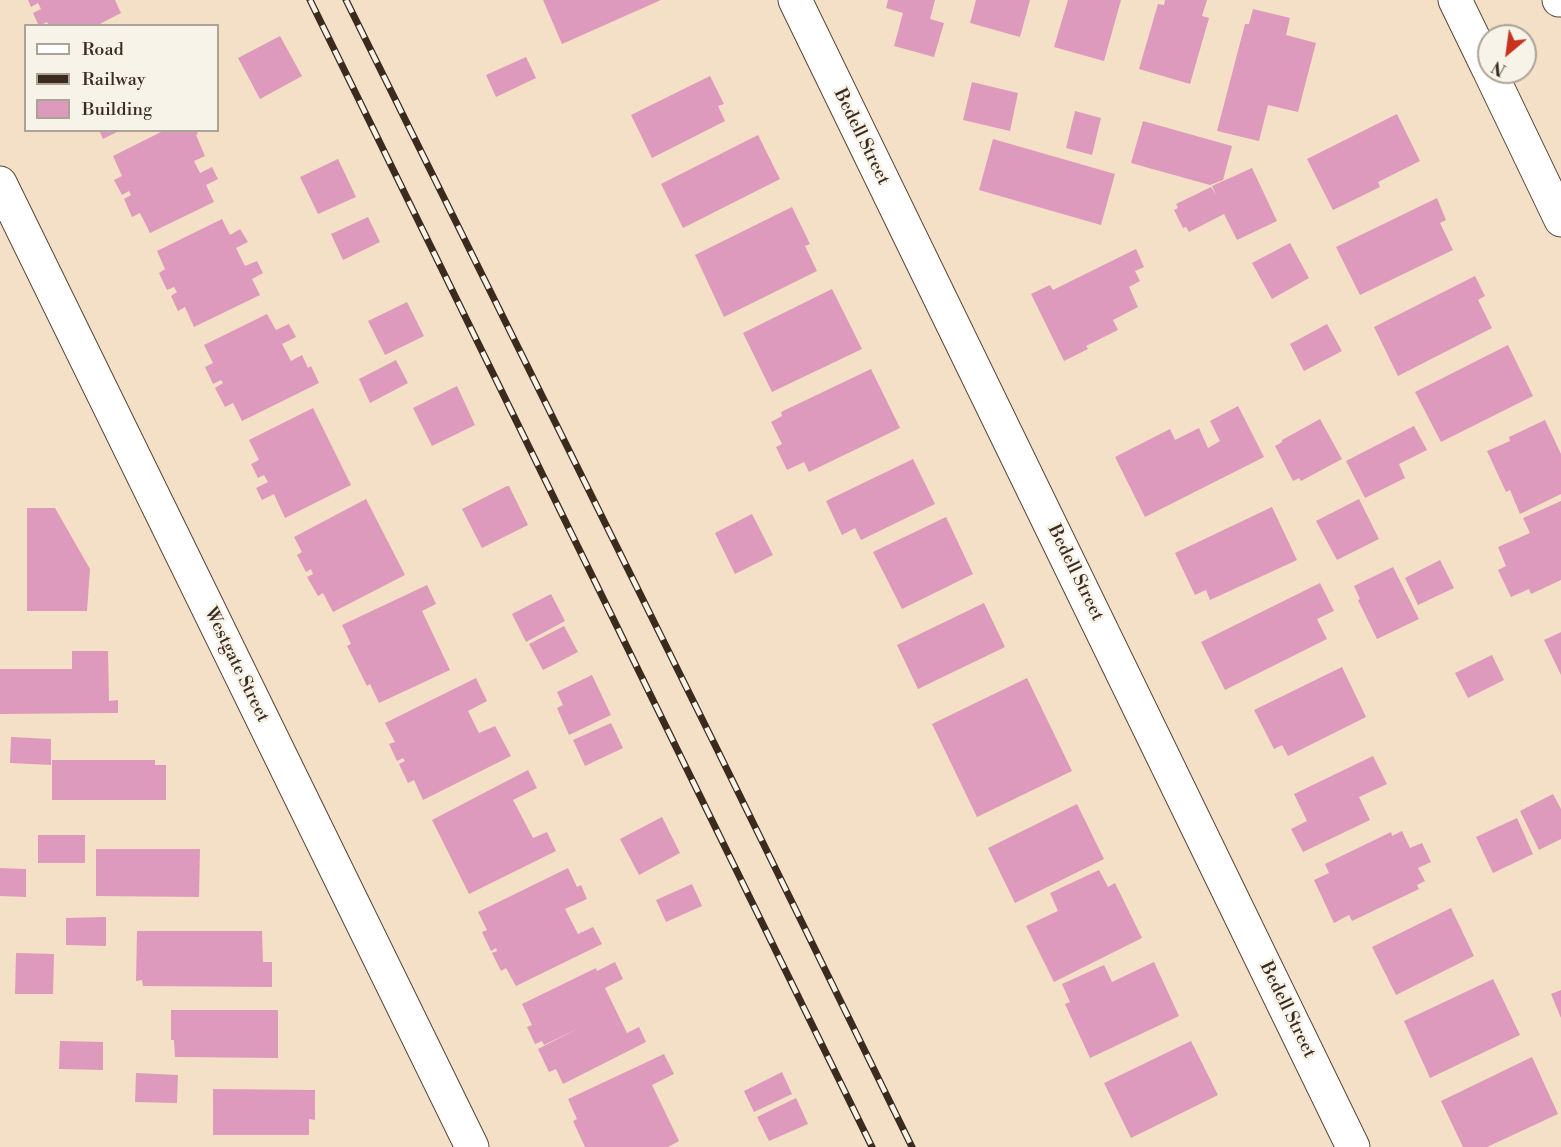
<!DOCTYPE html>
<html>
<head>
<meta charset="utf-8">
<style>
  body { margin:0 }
  #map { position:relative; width:1561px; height:1147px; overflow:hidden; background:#f4e0c7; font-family:"Libre Bodoni",serif }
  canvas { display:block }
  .legend { position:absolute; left:24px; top:24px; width:195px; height:108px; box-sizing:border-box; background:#f7f3e8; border:2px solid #aca397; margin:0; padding:8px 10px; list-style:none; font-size:18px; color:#3b2a1e }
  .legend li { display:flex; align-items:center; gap:12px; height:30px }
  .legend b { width:30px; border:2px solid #aca397 }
  .north { position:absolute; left:1477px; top:24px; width:60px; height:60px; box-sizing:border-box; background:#f7f3e8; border:2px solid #aca397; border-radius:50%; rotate:209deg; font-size:16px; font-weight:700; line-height:24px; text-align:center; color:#3b2a1e }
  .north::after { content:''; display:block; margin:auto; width:21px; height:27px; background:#c8321e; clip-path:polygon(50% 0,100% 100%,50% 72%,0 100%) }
</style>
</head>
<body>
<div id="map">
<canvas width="1561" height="1147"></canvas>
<ul class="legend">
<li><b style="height:8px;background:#fff"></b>Road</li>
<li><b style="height:8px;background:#3b2a1e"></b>Railway</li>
<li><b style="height:16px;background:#de9abc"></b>Building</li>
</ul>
<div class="north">N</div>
</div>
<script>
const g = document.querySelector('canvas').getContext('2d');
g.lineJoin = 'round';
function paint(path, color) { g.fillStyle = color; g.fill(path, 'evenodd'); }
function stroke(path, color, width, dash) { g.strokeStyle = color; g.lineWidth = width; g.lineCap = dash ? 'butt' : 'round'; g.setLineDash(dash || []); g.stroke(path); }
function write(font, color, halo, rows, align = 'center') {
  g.font = font + ' "Libre Bodoni",serif'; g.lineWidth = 5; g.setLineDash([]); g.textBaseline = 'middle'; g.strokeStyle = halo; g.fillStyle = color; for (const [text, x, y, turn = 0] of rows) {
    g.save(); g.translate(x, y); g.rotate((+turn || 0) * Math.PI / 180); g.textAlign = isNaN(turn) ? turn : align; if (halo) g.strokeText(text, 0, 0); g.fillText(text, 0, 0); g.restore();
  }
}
paint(new Path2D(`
  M 28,0 L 115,0 L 121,13 L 96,26 L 49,26 L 47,22 L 39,26 L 33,13 L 41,9 L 38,3 L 31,7 Z
  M 543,0 L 661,0 L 562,44 Z
  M 888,0 L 935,0 L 930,19 L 944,23 L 934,57 L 894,46 L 903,13 L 886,8 Z
  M 976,0 L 1030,0 L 1020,37 L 970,23 Z
  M 1068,0 L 1121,0 L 1104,61 L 1054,47 Z
  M 1165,0 L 1207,0 L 1202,16 L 1209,18 L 1190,84 L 1139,69 L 1158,4 L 1164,5 Z
  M 1253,9 L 1290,18 L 1286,35 L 1316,43 L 1298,112 L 1268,105 L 1259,141 L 1217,131 L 1245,24 L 1249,24 Z
  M 280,36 L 302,76 L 260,99 L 238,58 Z
  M 526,57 L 536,78 L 496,97 L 486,75 Z
  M 710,76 L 724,104 L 718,106 L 725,121 L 652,158 L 631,115 Z
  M 972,82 L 1018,93 L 1010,131 L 963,120 Z
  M 1075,111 L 1101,118 L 1092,155 L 1066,148 Z
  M 1397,114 L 1420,161 L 1378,182 L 1380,187 L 1333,210 L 1307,159 Z
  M 1143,121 L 1232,146 L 1223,180 L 1210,185 L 1131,163 Z
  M 99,130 L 121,130 L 103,139 Z
  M 165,130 L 196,130 L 198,134 L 196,135 L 205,156 L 194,161 L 200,173 L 212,167 L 218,179 L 206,185 L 214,202 L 150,233 L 140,213 L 132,217 L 124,199 L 131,195 L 129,191 L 122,195 L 114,180 L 122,176 L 113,156 Z
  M 758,135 L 780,179 L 683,228 L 661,184 Z
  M 993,139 L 1115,174 L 1101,225 L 979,190 Z
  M 338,159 L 356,197 L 318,214 L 300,177 Z
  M 1252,168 L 1277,221 L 1237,240 L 1224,214 L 1189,232 L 1186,227 L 1183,228 L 1174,210 L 1178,208 L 1176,204 L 1211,187 L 1216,195 L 1212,186 Z
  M 1437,198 L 1446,220 L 1440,223 L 1453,250 L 1360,295 L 1336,247 Z
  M 792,207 L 810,244 L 805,246 L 817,271 L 724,317 L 695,255 Z
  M 368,217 L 380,242 L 343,260 L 331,234 Z
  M 222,219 L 230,235 L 240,229 L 248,242 L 236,248 L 245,266 L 257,261 L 263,273 L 252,279 L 260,295 L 194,327 L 185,307 L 178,311 L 171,296 L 177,292 L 174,287 L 167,290 L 159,273 L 165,269 L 157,251 Z
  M 1290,243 L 1309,278 L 1272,299 L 1252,263 Z
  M 1136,249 L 1144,267 L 1135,271 L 1140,281 L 1129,287 L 1138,307 L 1113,320 L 1118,330 L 1086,346 L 1088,349 L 1064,361 L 1031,294 L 1050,285 L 1053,290 Z
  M 1475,276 L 1485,296 L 1478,300 L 1492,328 L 1398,376 L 1374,327 Z
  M 832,289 L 862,349 L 772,392 L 743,333 Z
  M 407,302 L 424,336 L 385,355 L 368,321 Z
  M 267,314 L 276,330 L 289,324 L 296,337 L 282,344 L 291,361 L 302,355 L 308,368 L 311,366 L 319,383 L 242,421 L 233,403 L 225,407 L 215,388 L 223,383 L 221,380 L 213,384 L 205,367 L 213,363 L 204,345 Z
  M 1327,324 L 1342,351 L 1304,371 L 1290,344 Z
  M 1508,345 L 1533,396 L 1441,442 L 1415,392 Z
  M 396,360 L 408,383 L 370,403 L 359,379 Z
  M 871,369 L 900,428 L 809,472 L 804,462 L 787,470 L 776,447 L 782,444 L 771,422 L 782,416 L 781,412 Z
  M 457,386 L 475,425 L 432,446 L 413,408 Z
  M 1238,406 L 1264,457 L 1145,517 L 1115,457 L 1170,429 L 1175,440 L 1199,428 L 1208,448 L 1220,441 L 1210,421 Z
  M 313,408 L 351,485 L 285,518 L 274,494 L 262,500 L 256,488 L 268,482 L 264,475 L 258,478 L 251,464 L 259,460 L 249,440 Z
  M 1320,419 L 1342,459 L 1301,481 L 1299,478 L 1293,481 L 1275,446 L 1282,442 L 1282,440 Z
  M 1545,420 L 1561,454 L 1561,494 L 1520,514 L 1510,490 L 1506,492 L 1487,451 L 1510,441 L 1509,437 Z
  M 1414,426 L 1427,450 L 1399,464 L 1405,478 L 1365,498 L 1346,461 Z
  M 913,459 L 935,504 L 861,540 L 855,528 L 842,535 L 826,501 Z
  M 507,486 L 509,486 L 528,525 L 482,548 L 462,509 Z
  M 366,499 L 405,575 L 333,612 L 323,593 L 318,596 L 307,577 L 313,574 L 311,569 L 306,572 L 297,555 L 302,552 L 294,537 Z
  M 1359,499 L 1379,539 L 1337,560 L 1316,521 Z
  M 1561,501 L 1561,580 L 1531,594 L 1529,589 L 1511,597 L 1498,570 L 1506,566 L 1498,547 L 1530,533 L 1523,518 Z
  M 1272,507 L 1297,560 L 1210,600 L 1206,590 L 1195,595 L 1175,553 Z
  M 27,508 L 55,508 L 90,569 L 87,611 L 27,611 Z
  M 752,514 L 773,555 L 735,574 L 715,533 Z
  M 946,517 L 973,574 L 902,609 L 873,552 Z
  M 1440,560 L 1454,588 L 1418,605 L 1405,578 Z
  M 1393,567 L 1419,619 L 1377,639 L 1358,600 L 1360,599 L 1354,586 Z
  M 1320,583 L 1334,611 L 1317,619 L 1327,639 L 1225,690 L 1201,642 Z
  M 427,585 L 436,604 L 422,611 L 450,670 L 379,703 L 370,684 L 367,686 L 347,646 L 351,644 L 342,625 Z
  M 551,594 L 565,621 L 526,642 L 512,614 Z
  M 984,603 L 1005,647 L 918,689 L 897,645 Z
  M 564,626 L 578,652 L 543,670 L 529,644 Z
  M 1561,632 L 1561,675 L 1544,640 Z
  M 72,651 L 108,651 L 109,701 L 118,700 L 118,713 L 0,714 L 0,669 L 72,669 Z
  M 1492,655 L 1504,680 L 1468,698 L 1455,673 Z
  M 1342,667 L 1366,717 L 1288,756 L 1282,745 L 1274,749 L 1254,710 Z
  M 592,675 L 611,715 L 569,735 L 557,708 L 563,705 L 557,692 Z
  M 476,678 L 487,701 L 468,711 L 479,733 L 495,726 L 511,756 L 423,800 L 414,780 L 408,783 L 399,764 L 405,761 L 403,758 L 397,761 L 389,744 L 395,742 L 385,723 Z
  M 1027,678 L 1072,771 L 977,817 L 932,724 Z
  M 611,723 L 623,748 L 585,766 L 573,740 Z
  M 11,737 L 51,739 L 51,765 L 10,763 Z
  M 1373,756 L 1387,784 L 1359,797 L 1370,820 L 1303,852 L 1291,829 L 1307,821 L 1294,794 Z
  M 52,760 L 155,760 L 155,765 L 166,765 L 166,800 L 52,800 Z
  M 528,770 L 537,788 L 513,800 L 533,838 L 547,832 L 556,851 L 469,894 L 432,820 Z
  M 1553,794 L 1561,809 L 1561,839 L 1539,850 L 1520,811 Z
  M 1077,804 L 1104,859 L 1015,903 L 988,848 Z
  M 662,817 L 680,853 L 639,875 L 620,839 Z
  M 1517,818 L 1533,854 L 1493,873 L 1476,837 Z
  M 1402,831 L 1410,848 L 1422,843 L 1431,862 L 1418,868 L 1425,881 L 1417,885 L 1419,889 L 1352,921 L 1349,915 L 1334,923 L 1314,880 L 1329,873 L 1325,864 L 1391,832 L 1392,836 Z
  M 38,835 L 85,835 L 85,863 L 38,863 Z
  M 96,849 L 200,849 L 199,897 L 96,896 Z
  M 0,868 L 26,869 L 26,897 L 0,896 Z
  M 568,868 L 577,887 L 581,885 L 587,899 L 565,909 L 578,934 L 593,927 L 602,944 L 516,986 L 506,968 L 501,971 L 492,953 L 497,951 L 496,948 L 491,951 L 482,932 L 487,930 L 478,912 Z
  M 1099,870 L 1108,887 L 1115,883 L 1142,938 L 1054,982 L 1026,926 L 1058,911 L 1050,893 Z
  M 692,884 L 702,906 L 666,922 L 656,900 Z
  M 1451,908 L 1474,956 L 1396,995 L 1372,947 Z
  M 106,917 L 106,946 L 66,945 L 66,918 Z
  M 137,931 L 262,931 L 263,962 L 272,962 L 272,987 L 143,986 L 142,980 L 136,981 Z
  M 16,953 L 54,954 L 53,994 L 15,994 Z
  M 615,962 L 623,979 L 605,988 L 627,1033 L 639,1027 L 646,1042 L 563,1084 L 556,1069 L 549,1072 L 538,1049 L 579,1028 L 544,1045 L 542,1041 L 535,1044 L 527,1027 L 532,1025 L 522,1004 L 596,968 L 597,971 Z
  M 1154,962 L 1179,1016 L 1090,1058 L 1065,1004 L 1070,1002 L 1062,984 L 1104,965 L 1112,982 Z
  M 1493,979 L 1520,1035 L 1430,1078 L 1404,1021 Z
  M 1561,990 L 1561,1018 L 1551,994 Z
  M 171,1010 L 278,1010 L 278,1058 L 175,1057 L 174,1040 L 171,1040 Z
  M 60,1041 L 103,1042 L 103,1070 L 59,1069 Z
  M 1191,1041 L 1218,1095 L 1131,1138 L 1104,1083 Z
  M 664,1054 L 674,1074 L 652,1085 L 679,1141 L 668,1147 L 585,1147 L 573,1121 L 577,1119 L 568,1099 Z
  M 1532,1057 L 1558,1114 L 1487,1147 L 1463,1147 L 1441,1101 Z
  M 782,1072 L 792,1094 L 754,1112 L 744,1091 Z
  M 136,1073 L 178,1075 L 177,1103 L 135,1102 Z
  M 213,1089 L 315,1090 L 315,1120 L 309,1119 L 309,1135 L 213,1135 Z
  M 796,1098 L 808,1124 L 769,1141 L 757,1117 Z`), '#de9abc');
const minor = new Path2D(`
  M 795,0 L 1353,1147
  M 1455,0 L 1489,70
  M 1559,0 L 1561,0
  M 1490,72 L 1561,220
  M 0,183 L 472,1147`);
stroke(minor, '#574537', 35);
stroke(minor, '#fff', 33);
const rail = new Path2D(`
  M 310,0 L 872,1147
  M 346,0 L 714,743 L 912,1147`);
stroke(rail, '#3b2a1e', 7);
stroke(rail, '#f7f3e8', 4.5, [14]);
write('18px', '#3b2a1e', '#f7f3e8', [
  ["Bedell Street",861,137,64],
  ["Bedell Street",1075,573,64],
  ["Westgate Street",236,665,64],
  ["Bedell Street",1287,1010,64]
]);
</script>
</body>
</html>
